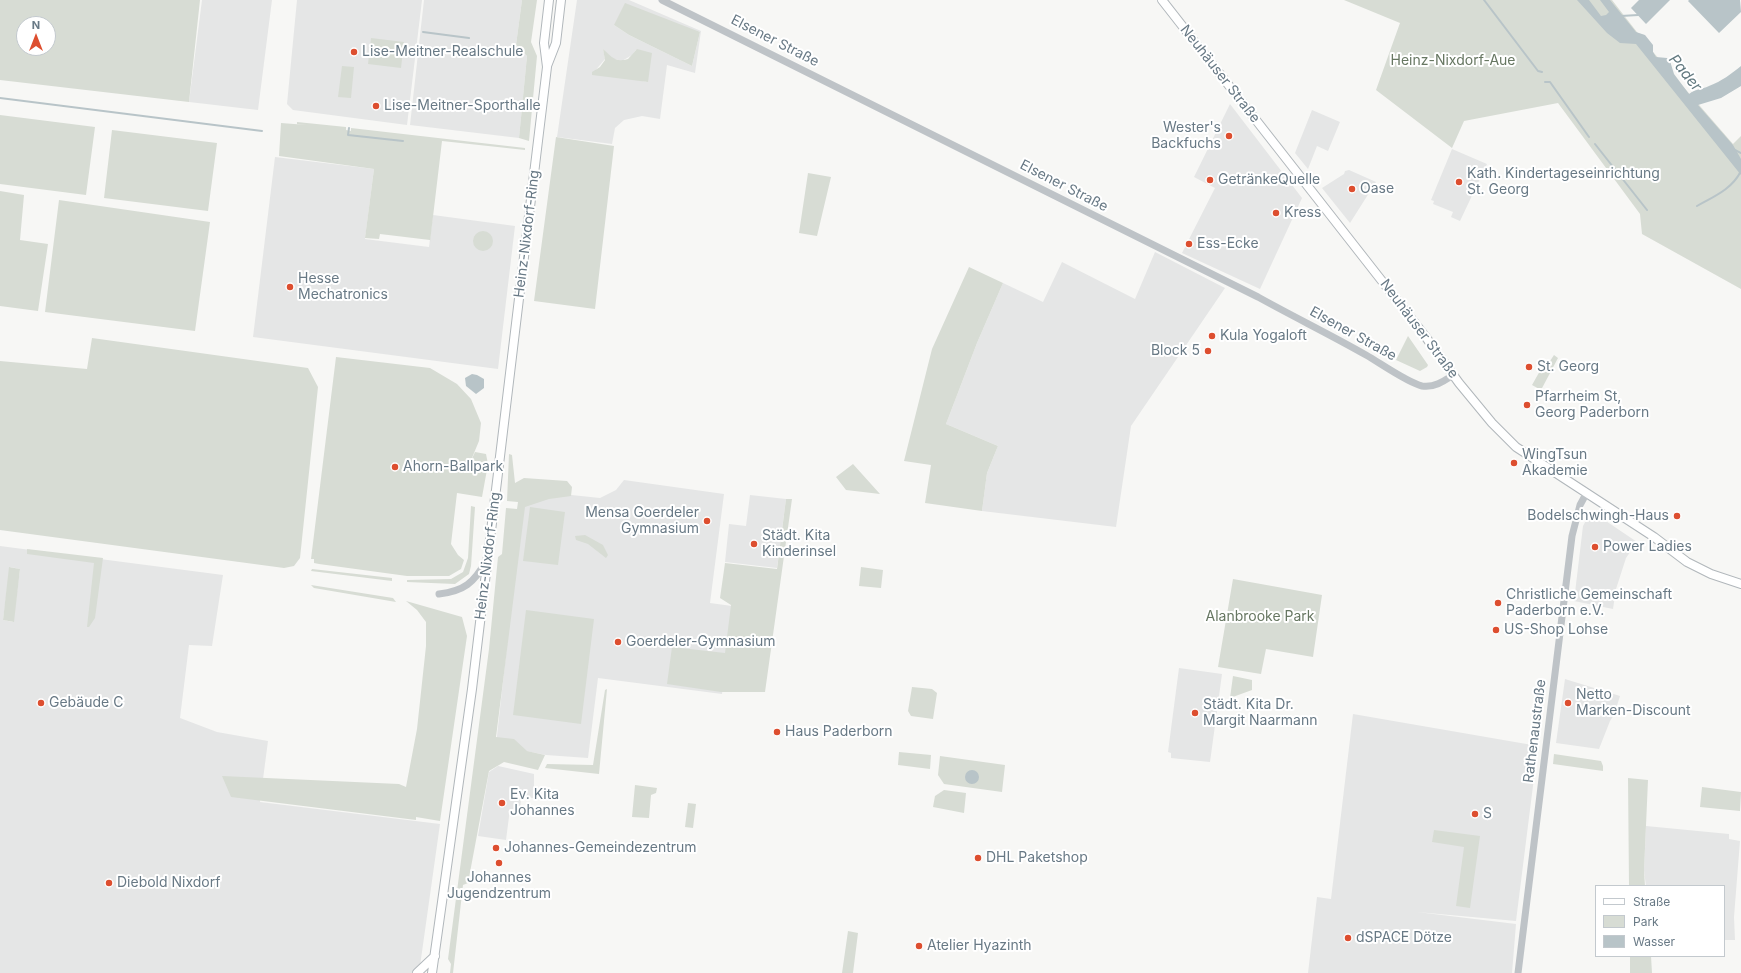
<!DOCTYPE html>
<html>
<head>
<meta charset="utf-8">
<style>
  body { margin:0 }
  #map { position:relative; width:1741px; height:973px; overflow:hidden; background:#f7f7f5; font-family:Inter,sans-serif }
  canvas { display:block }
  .legend { position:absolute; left:1595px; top:885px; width:130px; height:72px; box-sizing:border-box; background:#fff; border:1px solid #c3c9ce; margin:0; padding:5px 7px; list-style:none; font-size:12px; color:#687985 }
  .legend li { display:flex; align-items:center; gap:8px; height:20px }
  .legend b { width:20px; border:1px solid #c3c9ce }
  .north { position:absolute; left:16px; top:16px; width:40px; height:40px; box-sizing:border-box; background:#fff; border:1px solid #c3c9ce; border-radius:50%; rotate:0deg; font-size:11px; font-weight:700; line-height:16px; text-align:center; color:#687985 }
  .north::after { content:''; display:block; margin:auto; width:14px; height:18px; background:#dd4e2f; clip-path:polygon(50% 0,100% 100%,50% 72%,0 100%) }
</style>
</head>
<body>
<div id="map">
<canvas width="1741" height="973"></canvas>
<ul class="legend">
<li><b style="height:5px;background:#fff"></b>Straße</li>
<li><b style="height:11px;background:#d7dcd4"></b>Park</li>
<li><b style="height:11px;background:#b8c4c8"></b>Wasser</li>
</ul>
<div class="north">N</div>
</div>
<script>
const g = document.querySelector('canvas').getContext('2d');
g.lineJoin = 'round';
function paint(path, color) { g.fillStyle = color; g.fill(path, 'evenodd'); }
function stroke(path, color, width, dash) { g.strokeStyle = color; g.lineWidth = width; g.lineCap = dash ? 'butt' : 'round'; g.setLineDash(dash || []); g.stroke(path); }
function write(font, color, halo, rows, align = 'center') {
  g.font = font + ' Inter,sans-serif'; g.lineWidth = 4; g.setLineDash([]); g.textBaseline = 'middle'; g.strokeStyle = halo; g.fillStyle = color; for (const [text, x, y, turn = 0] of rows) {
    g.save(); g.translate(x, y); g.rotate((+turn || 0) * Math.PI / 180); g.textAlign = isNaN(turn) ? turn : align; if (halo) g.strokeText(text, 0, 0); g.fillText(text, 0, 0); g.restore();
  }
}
paint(new Path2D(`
  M 202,0 L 272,0 L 258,110 L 189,102 Z
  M 297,0 L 422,0 L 407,125 L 293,110 L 287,104 Z
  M 424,0 L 522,0 L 516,45 L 527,56 L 519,138 L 410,125 Z
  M 577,0 L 629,0 L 701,31 L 695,73 L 667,65 L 660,119 L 642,116 L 624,120 L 615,128 L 612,144 L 557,137 ZM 614,25 L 700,32 L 692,66 L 629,35 ZM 603,49 L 611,58 L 622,61 L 632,55 L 636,50 L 648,82 L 594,72 L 605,59 Z
  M 1230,104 L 1302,198 L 1260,289 L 1182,253 L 1215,188 L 1194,177 Z
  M 1312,110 L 1340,122 L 1328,151 L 1317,146 L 1308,169 L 1295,153 Z
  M 1452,149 L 1487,164 L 1460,221 L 1451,217 L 1453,212 L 1433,204 L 1434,201 L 1431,200 Z
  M 275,157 L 374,169 L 365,239 L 429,247 L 433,215 L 515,226 L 498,369 L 253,337 Z
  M 1349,170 L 1376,182 L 1350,223 L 1322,188 L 1344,174 L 1345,171 Z
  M 1155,252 L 1225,288 L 1131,426 L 1116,527 L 982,511 L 987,473 L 998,446 L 946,424 L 977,343 L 1003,283 L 1043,302 L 1062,262 L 1135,299 Z
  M 624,480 L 724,494 L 710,603 L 732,606 L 722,694 L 598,678 L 588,758 L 546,755 L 496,745 L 524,490 L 600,498 L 616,490 Z
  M 750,495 L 786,499 L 777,568 L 725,562 L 729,524 L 746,526 Z
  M 1589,515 L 1597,515 L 1637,542 L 1626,558 L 1616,589 L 1613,609 L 1574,601 L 1583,526 Z
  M 0,546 L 223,575 L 212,646 L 189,645 L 180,718 L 217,732 L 268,741 L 260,802 L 440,824 L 419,973 L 0,973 ZM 10,567 L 20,569 L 13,622 L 3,620 Z
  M 1179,668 L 1222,674 L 1210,762 L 1171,758 L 1171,753 L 1168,752 Z
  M 1565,679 L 1620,696 L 1614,715 L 1610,721 L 1599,749 L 1556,743 Z
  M 1353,714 L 1538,746 L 1516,921 L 1417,912 L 1516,924 L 1512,973 L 1308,973 L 1317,897 L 1331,899 Z
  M 498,766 L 534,774 L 534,798 L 521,797 L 520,812 L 516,812 L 516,809 L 510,809 L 506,840 L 478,836 L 489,772 Z
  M 1646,826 L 1729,834 L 1729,839 L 1740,841 L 1734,917 L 1735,940 L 1724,940 L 1724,886 L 1646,886 L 1644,871 Z`), '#e5e6e6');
paint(new Path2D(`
  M 0,0 L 200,0 L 189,102 L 0,80 ZM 24,24 L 48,24 L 48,48 L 24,48 Z
  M 522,0 L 537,0 L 531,42 L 537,56 L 529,141 L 519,138 L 527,56 L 516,45 Z
  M 1344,0 L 1612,0 L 1647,45 L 1733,144 L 1741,136 L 1741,289 L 1642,234 L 1640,214 L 1558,103 L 1464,121 L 1452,148 L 1376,90 L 1400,23 Z
  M 625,3 L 700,32 L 692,66 L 629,35 L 614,25 Z
  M 371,38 L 404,42 L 401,68 L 368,64 Z
  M 603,49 C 611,56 615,63 628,59 L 637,49 L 652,53 L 648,82 L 592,75 L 592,72 L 600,67 L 605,60 Z
  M 342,66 L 354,67 L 351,98 L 338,97 Z
  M 0,115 L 95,127 L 86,195 L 0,184 Z
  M 297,122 L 346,127 L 346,130 L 351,131 L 351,128 L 525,148 L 525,150 L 442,141 L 430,242 L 430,240 L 380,234 L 379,239 L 365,238 L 374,169 L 279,156 L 281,123 L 307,125 L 297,124 Z
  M 112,130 L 217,143 L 208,211 L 104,198 Z
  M 556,137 L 614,146 L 595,309 L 534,301 Z
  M 808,173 L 831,177 L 817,236 L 799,233 Z
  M 0,191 L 24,195 L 20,240 L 48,244 L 38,311 L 0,306 Z
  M 59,200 L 210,222 L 195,331 L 45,312 Z
  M473 241a10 10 0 1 1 20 0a10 10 0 1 1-20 0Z
  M 969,267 L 1003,283 L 977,343 L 946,424 L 998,446 L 987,473 L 982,511 L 925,503 L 931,465 L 904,461 L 932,349 Z
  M 1408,336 L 1428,365 L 1427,367 L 1420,371 L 1396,360 Z
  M 92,338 L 308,368 L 318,387 L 300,558 L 294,566 L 284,568 L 0,530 L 0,361 L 87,369 Z
  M 1554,355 L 1558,358 L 1541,390 L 1532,385 L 1545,362 L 1548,364 Z
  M 336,357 L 430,368 L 457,384 L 471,399 L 481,423 L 479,441 L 469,465 L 475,452 L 486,454 L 488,464 L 482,497 L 457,493 L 451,544 L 458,555 L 464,560 L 461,569 L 449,576 L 407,576 L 319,564 L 314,563 L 314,559 L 311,559 Z
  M 509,454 L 512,455 L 515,483 L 524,478 L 567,481 L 572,487 L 571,496 L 549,499 L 525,507 L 496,737 L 514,739 L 527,751 L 545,755 L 538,770 L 504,762 L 489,771 L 468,883 L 463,885 L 453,973 L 450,973 L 451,964 L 448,959 L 489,649 L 498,557 L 502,554 L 506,508 L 517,509 L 518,502 L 507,501 Z
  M 853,464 L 880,494 L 846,490 L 836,477 Z
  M 786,499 L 792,499 L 765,692 L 721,692 L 667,684 L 672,647 L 725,653 L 731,605 L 720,598 L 725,563 L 777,569 Z
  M 471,506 L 475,507 L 471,566 L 469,574 L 455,584 L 407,582 L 407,580 L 451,579 L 463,572 L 468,558 Z
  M 530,507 L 565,512 L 558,565 L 523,561 Z
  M 585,535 L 603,545 L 608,555 L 606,558 L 588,544 L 576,540 L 575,536 Z
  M 27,549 L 103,558 L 95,618 L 89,627 L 87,627 L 94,563 L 27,554 Z
  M 9,567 L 20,569 L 14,622 L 3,620 Z
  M 861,567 L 883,570 L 881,588 L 859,586 Z
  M 312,569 L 392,578 L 392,581 L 311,571 Z
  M 1233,579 L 1322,595 L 1313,657 L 1266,649 L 1261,674 L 1218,667 Z
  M 311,585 L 393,598 L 396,602 L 314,588 Z
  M 406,601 L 462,617 L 467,636 L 440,821 L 416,817 L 416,820 L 231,797 L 222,776 L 399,784 L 406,787 L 417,729 L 426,646 L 426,622 L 417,610 Z
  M 526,610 L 594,619 L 581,724 L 513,715 Z
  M 1233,676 L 1252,680 L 1252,690 L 1230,698 Z
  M 912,687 L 932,689 L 937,693 L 933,719 L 911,716 L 908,711 Z
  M 607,689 L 599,774 L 545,768 L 547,764 L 593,765 L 605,690 Z
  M 899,752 L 931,755 L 930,769 L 898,765 Z
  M 1554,754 L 1601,761 L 1603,766 L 1603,771 L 1553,764 Z
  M 940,756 L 1005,765 L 1002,792 L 944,784 L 938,775 Z
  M 1628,778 L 1648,780 L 1644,871 L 1645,886 L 1629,886 Z
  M 635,785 L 657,788 L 656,793 L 651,795 L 649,818 L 632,817 Z
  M 1702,787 L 1741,792 L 1740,811 L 1700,807 Z
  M 944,790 L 966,793 L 964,813 L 933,807 L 935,796 Z
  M 688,803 L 696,804 L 693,828 L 685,827 Z
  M 1434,830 L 1480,836 L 1470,908 L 1456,906 L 1464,847 L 1432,842 Z
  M 848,931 L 858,933 L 853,973 L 842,973 Z
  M 1630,956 L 1651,956 L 1652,973 L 1630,973 Z`), '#d7dcd4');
paint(new Path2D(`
  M 1577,0 L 1589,0 L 1601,16 L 1606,15 L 1609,12 L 1600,0 L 1610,0 L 1636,32 L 1645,35 L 1653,45 L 1653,52 L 1656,57 L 1667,58 L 1670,61 L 1674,74 L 1689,94 C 1697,88 1701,90 1709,86 C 1722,81 1731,74 1741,66 L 1741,86 L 1721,98 L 1698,105 L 1733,145 L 1741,159 L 1741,175 L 1636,44 L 1620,43 L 1607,33 Z
  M 1639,0 L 1670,0 L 1646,24 L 1631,8 Z
  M 1689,0 L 1740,0 L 1741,12 L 1719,33 L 1688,1 Z
  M 472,374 L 477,375 L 484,379 L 484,388 L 476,394 L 466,386 L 465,378 Z
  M965 777a7 7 0 1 1 14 0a7 7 0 1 1-14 0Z`), '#b8c4c8');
stroke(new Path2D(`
  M 1484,0 L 1538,71 L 1542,72
  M 1621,16 L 1638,15
  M 423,32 L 469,38
  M 1545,82 L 1550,82 L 1589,137
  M 0,98 L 262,131
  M 349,128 L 348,135 L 403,141
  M 1595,144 L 1647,210
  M 1733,149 L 1741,153
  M 1697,206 C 1715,196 1732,189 1741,171`), '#b8c4c8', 2);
const secondary = new Path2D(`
  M 1162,0 L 1425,336 L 1459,383 L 1492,423 L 1516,447 L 1654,537 L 1687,562 L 1711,574 L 1741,584
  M 547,66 L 556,43 L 561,0
  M 417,973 L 435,956
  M 432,973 L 472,689 L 537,149 L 547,67 L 544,43 L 549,0`);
stroke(secondary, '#b1b7bb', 10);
stroke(new Path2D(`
  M 662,0 L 1258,297 C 1294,317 1331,335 1366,355 C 1380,363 1408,383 1422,386 C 1434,388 1444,381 1453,375
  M 439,594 C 464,591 474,583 486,561
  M 1518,973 L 1572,536 L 1580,505 L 1586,494`), '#bec3c7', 7);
stroke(secondary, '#fff', 8);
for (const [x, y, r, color] of [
  [354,52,4,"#dd4e2f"],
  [376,106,4,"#dd4e2f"],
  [1229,136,4,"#dd4e2f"],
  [1210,180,4,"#dd4e2f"],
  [1459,182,4,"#dd4e2f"],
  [1352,189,4,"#dd4e2f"],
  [1276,213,4,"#dd4e2f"],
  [1189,244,4,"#dd4e2f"],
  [290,287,4,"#dd4e2f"],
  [1212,336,4,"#dd4e2f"],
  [1208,351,4,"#dd4e2f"],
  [1529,367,4,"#dd4e2f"],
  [1527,405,4,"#dd4e2f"],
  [1514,463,4,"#dd4e2f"],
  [395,467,4,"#dd4e2f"],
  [1677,516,4,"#dd4e2f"],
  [707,521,4,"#dd4e2f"],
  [754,544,4,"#dd4e2f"],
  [1595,547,4,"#dd4e2f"],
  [1498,603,4,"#dd4e2f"],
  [1496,630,4,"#dd4e2f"],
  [618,642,4,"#dd4e2f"],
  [41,703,4,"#dd4e2f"],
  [1568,703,4,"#dd4e2f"],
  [1195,713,4,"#dd4e2f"],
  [777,732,4,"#dd4e2f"],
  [502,803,4,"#dd4e2f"],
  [1475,814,4,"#dd4e2f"],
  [496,848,4,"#dd4e2f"],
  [978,858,4,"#dd4e2f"],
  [499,863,4,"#dd4e2f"],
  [109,883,4,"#dd4e2f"],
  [1348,938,4,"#dd4e2f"],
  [919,946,4,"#dd4e2f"]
]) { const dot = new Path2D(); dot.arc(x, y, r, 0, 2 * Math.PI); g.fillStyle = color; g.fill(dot); stroke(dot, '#fff', 1.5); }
write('14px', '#687985', '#fff', [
  ["Elsener Straße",775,41,27],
  ["Neuhäuser Straße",1220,74,52],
  ["Elsener Straße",1064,186,27],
  ["Heinz-Nixdorf-Ring",527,234,-83],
  ["Neuhäuser Straße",1419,329,53],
  ["Elsener Straße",1353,334,29],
  ["Heinz-Nixdorf-Ring",488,556,-83],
  ["Rathenaustraße",1535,731,-83]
]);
write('14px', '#687985', '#fff', [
  ["Lise-Meitner-Realschule",362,52],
  ["Lise-Meitner-Sporthalle",384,106],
  ["Wester's",1221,128,"right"],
  ["Backfuchs",1221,144,"right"],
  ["Kath. Kindertageseinrichtung",1467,174],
  ["St. Georg",1467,190],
  ["GetränkeQuelle",1218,180],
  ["Oase",1360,189],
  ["Kress",1284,213],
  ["Ess-Ecke",1197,244],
  ["Hesse",298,279],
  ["Mechatronics",298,295],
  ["Kula Yogaloft",1220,336],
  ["Block 5",1200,351,"right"],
  ["St. Georg",1537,367],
  ["Pfarrheim St,",1535,397],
  ["Georg Paderborn",1535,413],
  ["WingTsun",1522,455],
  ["Akademie",1522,471],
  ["Ahorn-Ballpark",403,467],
  ["Mensa Goerdeler",699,513,"right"],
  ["Gymnasium",699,529,"right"],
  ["Bodelschwingh-Haus",1669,516,"right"],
  ["Städt. Kita",762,536],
  ["Kinderinsel",762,552],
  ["Power Ladies",1603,547],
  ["Christliche Gemeinschaft",1506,595],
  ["Paderborn e.V.",1506,611],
  ["US-Shop Lohse",1504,630],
  ["Goerdeler-Gymnasium",626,642],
  ["Netto",1576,695],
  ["Marken-Discount",1576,711],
  ["Gebäude C",49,703],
  ["Städt. Kita Dr.",1203,705],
  ["Margit Naarmann",1203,721],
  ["Haus Paderborn",785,732],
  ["Ev. Kita",510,795],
  ["Johannes",510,811],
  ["S",1483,814],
  ["Johannes-Gemeindezentrum",504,848],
  ["DHL Paketshop",986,858],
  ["Johannes",499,878,"center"],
  ["Jugendzentrum",499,894,"center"],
  ["Diebold Nixdorf",117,883],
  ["dSPACE Dötze",1356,938],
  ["Atelier Hyazinth",927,946]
], 'left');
write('14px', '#677762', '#fff', [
  ["Heinz-Nixdorf-Aue",1453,61],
  ["Alanbrooke Park",1260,617]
]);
write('italic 15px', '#637a80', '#fff', [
  ["Pader",1685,73,51]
]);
</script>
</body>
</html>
